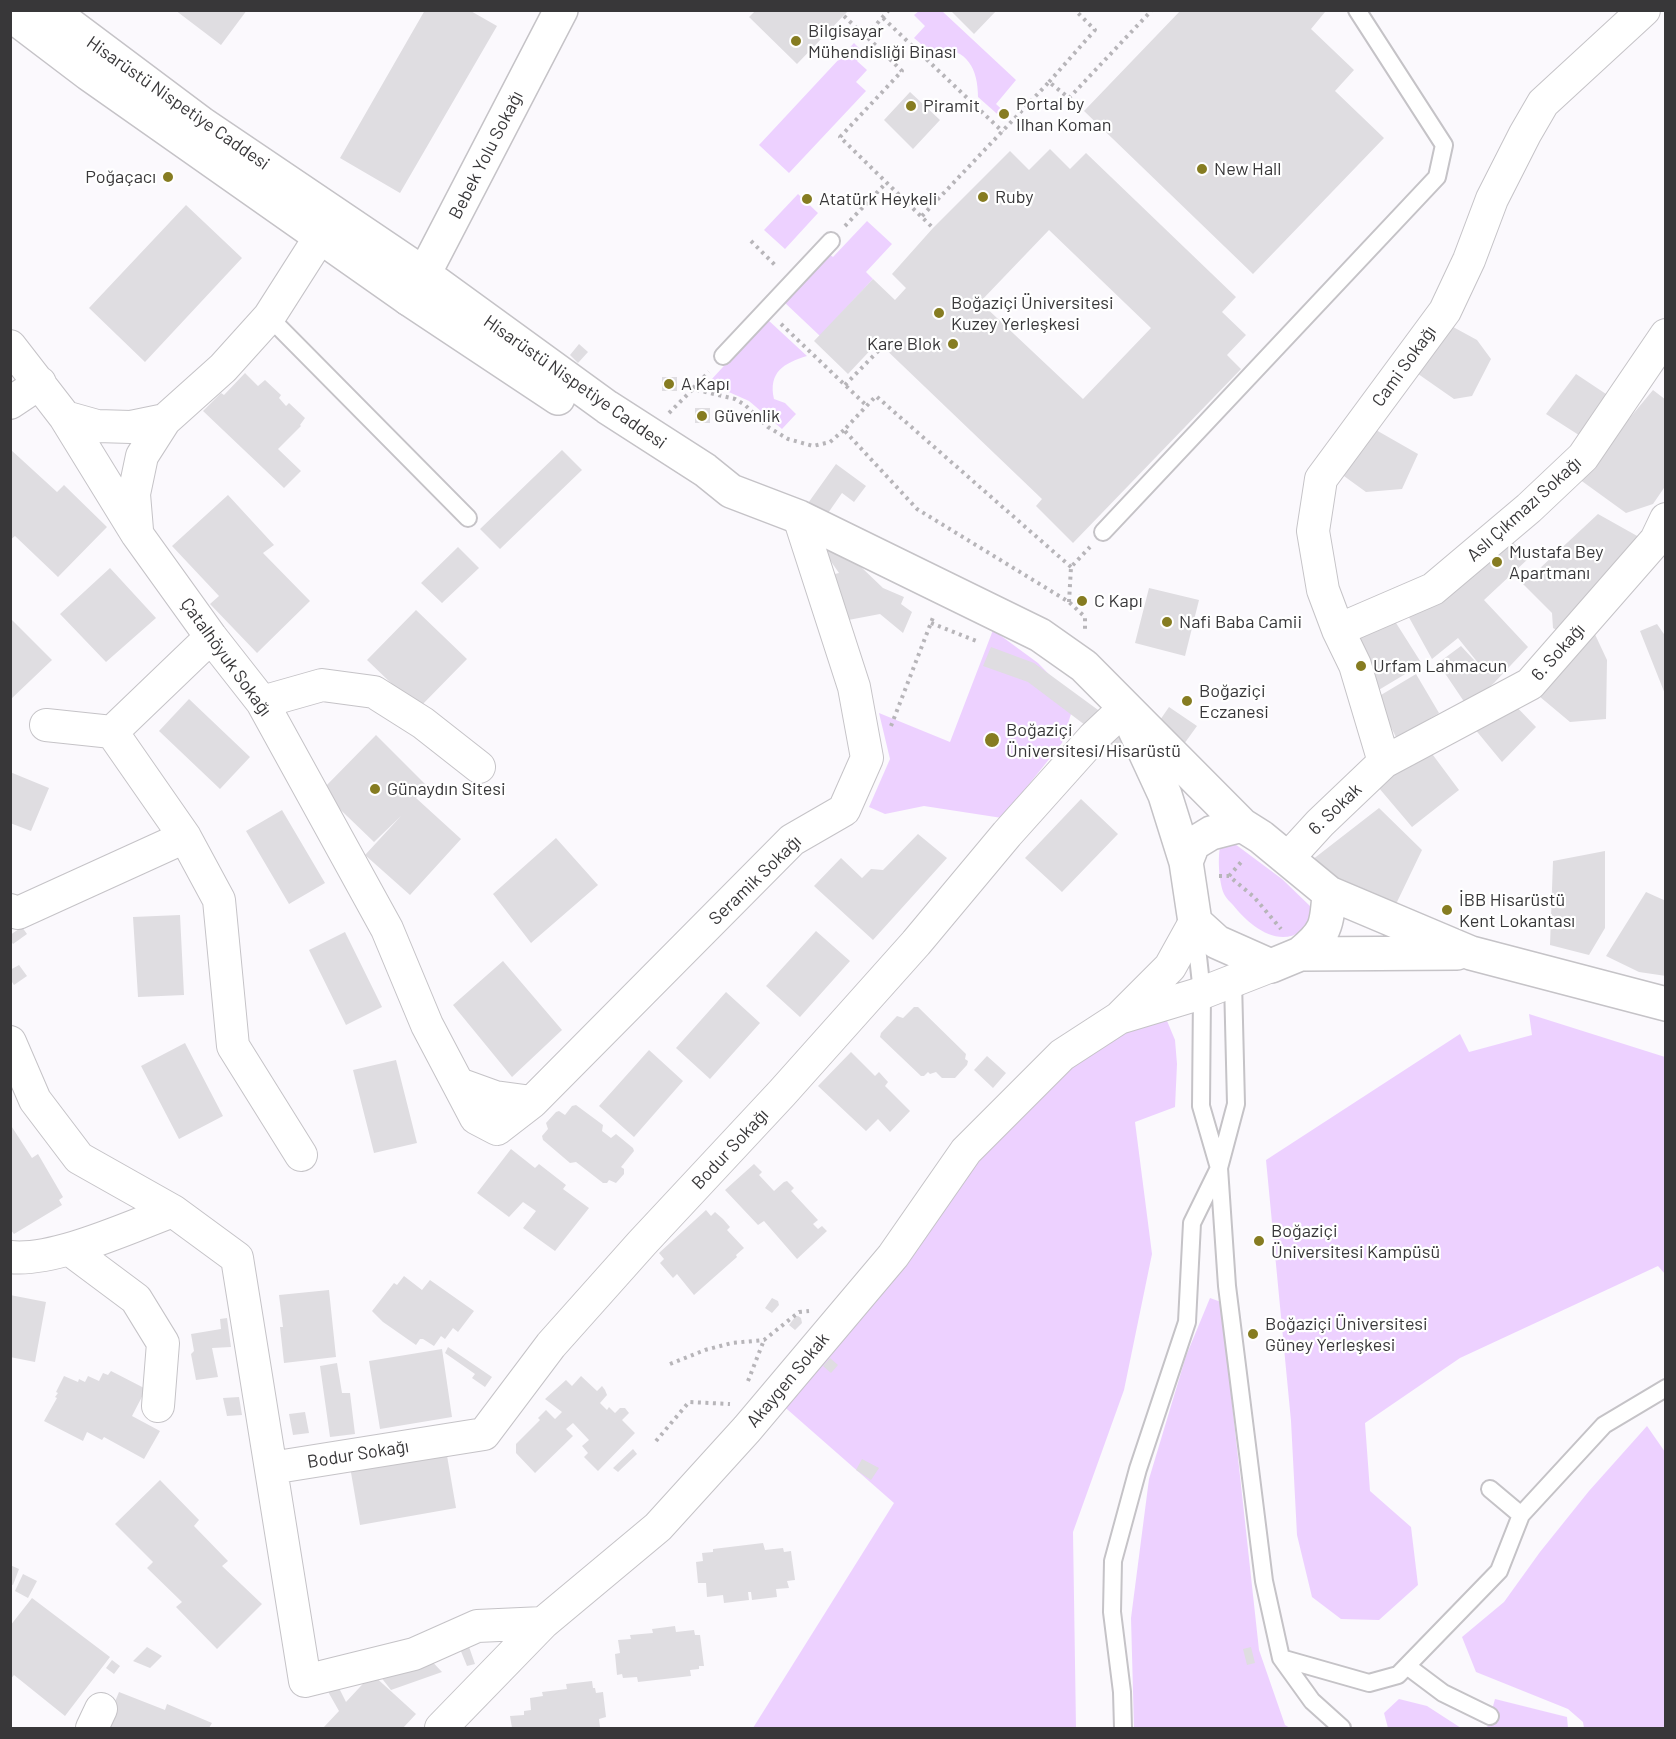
<!DOCTYPE html>
<html>
<head>
<meta charset="utf-8">
<style>
  body { margin:0 }
  #map { position:relative; width:1676px; height:1739px; overflow:hidden; background:#fbf9fd; font-family:Barlow,sans-serif }
  canvas { display:block }
  .frame { position:absolute; inset:0; border:12px solid #383739; pointer-events:none }
</style>
</head>
<body>
<div id="map">
<canvas width="1676" height="1739"></canvas>
<div class="frame"></div>
</div>
<script>
const g = document.querySelector('canvas').getContext('2d');
g.lineJoin = 'round';
function paint(path, color) { g.fillStyle = color; g.fill(path, 'evenodd'); }
function stroke(path, color, width, dash) { g.strokeStyle = color; g.lineWidth = width; g.lineCap = dash ? 'butt' : 'round'; g.setLineDash(dash || []); g.stroke(path); }
function write(font, color, halo, rows, align = 'center') {
  g.font = font + ' Barlow,sans-serif'; g.lineWidth = 4.5; g.setLineDash([]); g.textBaseline = 'middle'; g.strokeStyle = halo; g.fillStyle = color; for (const [text, x, y, turn = 0] of rows) {
    g.save(); g.translate(x, y); g.rotate((+turn || 0) * Math.PI / 180); g.textAlign = isNaN(turn) ? turn : align; if (halo) g.strokeText(text, 0, 0); g.fillText(text, 0, 0); g.restore();
  }
}
paint(new Path2D(`
  M 919,11 L 942,11 L 1016,80 L 996,104 L 1008,115 L 1004,120 L 978,97 C 978,64 963,44 928,50 L 914,38 L 925,26 L 914,15 Z
  M 854,43 L 864,53 L 857,61 L 867,70 L 856,82 L 866,91 L 789,173 L 759,145 Z
  M 798,194 L 818,213 L 785,249 L 764,230 Z
  M 867,221 L 892,244 L 866,272 L 873,279 L 820,336 L 784,302 L 829,254 L 833,257 Z
  M 767,319 L 807,356 C 784,363 768,372 774,399 L 785,403 L 796,414 L 782,429 L 749,401 L 722,389 L 711,380 Z
  M 993,630 L 1038,663 L 1075,701 L 1062,743 L 1002,818 L 924,806 L 885,814 L 869,807 L 890,759 L 879,713 L 950,742 Z
  M 1221,843 L 1235,844 L 1282,879 L 1310,906 L 1312,915 C 1309,920 1305,927 1301,931 C 1277,949 1247,923 1233,905 C 1230,902 1226,898 1224,894 C 1219,882 1217,856 1221,843 Z
  M 1529,1014 L 1665,1057 L 1665,1274 L 1658,1266 L 1460,1358 L 1365,1423 L 1370,1491 L 1411,1527 L 1418,1585 L 1379,1620 L 1341,1619 L 1312,1597 L 1297,1535 L 1291,1421 L 1266,1160 L 1460,1034 L 1469,1052 L 1532,1035 Z
  M 1165,1016 L 1175,1040 L 1177,1064 L 1175,1107 L 1135,1122 L 1152,1254 L 1124,1390 L 1073,1532 L 1076,1728 L 753,1728 L 894,1503 L 780,1403 L 980,1158 L 1062,1069 L 1128,1031 Z
  M 1210,1298 L 1221,1302 L 1259,1650 L 1285,1725 L 1290,1728 L 1134,1728 L 1131,1618 L 1149,1479 L 1186,1356 Z
  M 1647,1426 L 1665,1452 L 1665,1728 L 1584,1728 L 1583,1722 L 1568,1709 L 1476,1672 L 1462,1637 L 1504,1602 L 1540,1552 L 1589,1491 Z
  M 1399,1699 L 1427,1706 L 1461,1728 L 1388,1728 L 1384,1713 Z
  M 1495,1699 L 1567,1717 L 1568,1728 L 1487,1728 Z`), '#edd1ff');
paint(new Path2D(`
  M 175,10 L 247,10 L 221,45 Z
  M 425,10 L 469,10 L 497,26 L 400,193 L 340,158 Z
  M 756,10 L 849,10 L 797,64 L 749,17 Z
  M 950,10 L 997,10 L 974,34 Z
  M 1181,10 L 1323,10 L 1325,12 L 1311,29 L 1354,70 L 1335,91 L 1384,138 L 1253,274 L 1084,111 Z
  M 910,92 L 940,120 L 913,149 L 884,120 Z
  M 1050,149 L 1070,169 L 1086,153 L 1236,297 L 1222,312 L 1246,335 L 1227,355 L 1241,369 L 1073,543 L 1036,506 L 1042,499 L 878,342 L 848,374 L 814,341 L 873,279 L 895,300 L 906,288 L 892,274 L 933,228 L 1010,151 L 1029,170 ZM 1049,230 L 1151,328 L 1083,399 L 980,302 Z
  M 186,205 L 242,258 L 145,362 L 89,308 Z
  M 1444,322 L 1477,340 L 1491,359 L 1472,396 L 1454,399 L 1411,369 Z
  M 579,344 L 588,352 L 578,363 L 570,355 Z
  M 245,373 L 258,386 L 265,380 L 281,395 L 279,398 L 286,406 L 289,403 L 305,418 L 300,425 L 301,426 L 278,449 L 301,471 L 284,488 L 203,411 L 221,393 L 224,395 Z
  M 1576,374 L 1612,398 L 1585,439 L 1546,414 Z
  M 662,377 L 677,377 L 677,391 L 662,391 Z
  M 1653,390 L 1666,400 L 1666,485 L 1653,504 L 1626,513 L 1579,479 Z
  M 695,408 L 710,408 L 710,423 L 695,423 Z
  M 1369,426 L 1418,454 L 1402,489 L 1366,492 L 1337,471 Z
  M 10,449 L 57,492 L 64,485 L 107,527 L 58,577 L 15,536 L 10,540 Z
  M 562,450 L 582,470 L 500,549 L 480,529 Z
  M 836,464 L 866,486 L 854,502 L 842,493 L 826,516 L 860,566 L 883,588 L 904,597 L 901,604 L 912,612 L 903,633 L 880,614 L 843,621 L 822,577 L 839,573 L 812,534 L 791,527 Z
  M 228,495 L 274,545 L 263,553 L 310,601 L 257,653 L 210,604 L 219,596 L 172,546 Z
  M 1598,514 L 1639,537 L 1560,632 L 1553,628 L 1552,613 L 1523,584 Z
  M 1501,531 L 1529,558 L 1484,600 L 1528,647 L 1494,683 L 1467,706 L 1438,663 L 1461,646 L 1487,674 L 1458,638 L 1432,659 L 1406,612 Z
  M 458,547 L 479,568 L 442,603 L 421,583 Z
  M 110,568 L 156,618 L 106,662 L 60,614 Z
  M 1149,588 L 1199,600 L 1185,656 L 1135,643 Z
  M 1079,594 L 1088,598 L 1084,608 L 1075,604 Z
  M 416,610 L 467,659 L 418,709 L 367,660 Z
  M 1391,615 L 1422,664 L 1367,697 L 1339,642 Z
  M 10,618 L 52,660 L 10,700 Z
  M 1657,624 L 1666,637 L 1665,694 L 1640,631 Z
  M 1592,628 L 1607,660 L 1606,719 L 1570,722 L 1533,691 Z
  M 991,647 L 1034,663 L 1154,751 L 1158,723 L 1169,707 L 1197,726 L 1153,787 L 1136,775 L 1142,768 L 1028,682 L 983,666 Z
  M 1416,674 L 1439,713 L 1397,739 L 1376,698 Z
  M 189,699 L 250,757 L 220,789 L 159,731 Z
  M 1511,701 L 1536,727 L 1502,762 L 1474,728 Z
  M 376,735 L 428,787 L 416,798 L 461,839 L 410,895 L 365,855 L 401,816 L 374,842 L 321,791 Z
  M 1427,747 L 1459,790 L 1412,827 L 1373,781 Z
  M 10,772 L 49,788 L 31,831 L 10,823 Z
  M 1081,799 L 1118,834 L 1062,892 L 1025,858 Z
  M 1379,808 L 1422,850 L 1397,902 L 1379,906 L 1312,860 Z
  M 282,810 L 325,883 L 289,904 L 246,831 Z
  M 918,834 L 947,858 L 873,940 L 814,886 L 841,858 L 862,878 L 871,869 L 883,870 Z
  M 556,838 L 598,885 L 531,943 L 493,894 Z
  M 1605,851 L 1605,928 L 1589,955 L 1550,945 L 1553,861 Z
  M 1646,892 L 1666,901 L 1666,976 L 1639,972 L 1606,956 Z
  M 180,915 L 184,995 L 138,997 L 133,917 Z
  M 22,927 L 27,934 L 13,944 L 10,940 L 10,935 Z
  M 816,931 L 850,961 L 800,1017 L 766,986 Z
  M 345,932 L 382,1007 L 346,1025 L 309,950 Z
  M 503,961 L 562,1030 L 512,1077 L 453,1005 Z
  M 19,965 L 27,976 L 14,985 L 10,979 L 10,970 Z
  M 726,992 L 760,1023 L 710,1079 L 676,1048 Z
  M 914,1007 L 918,1007 L 966,1054 L 965,1059 L 968,1061 L 967,1065 L 955,1078 L 942,1078 L 936,1072 L 930,1074 L 928,1072 L 924,1076 L 921,1076 L 880,1037 L 881,1033 L 897,1016 L 903,1018 Z
  M 185,1043 L 223,1116 L 179,1139 L 141,1066 Z
  M 649,1050 L 683,1081 L 634,1137 L 599,1106 Z
  M 851,1052 L 875,1076 L 879,1072 L 888,1082 L 885,1086 L 910,1111 L 890,1132 L 878,1119 L 866,1131 L 818,1086 Z
  M 987,1056 L 1006,1073 L 993,1088 L 974,1070 Z
  M 396,1060 L 417,1143 L 374,1153 L 353,1070 Z
  M 576,1105 L 603,1125 L 602,1131 L 611,1138 L 616,1134 L 633,1148 L 634,1151 L 621,1167 L 624,1169 L 624,1174 L 616,1183 L 609,1180 L 607,1183 L 603,1183 L 576,1162 L 570,1163 L 543,1140 L 542,1136 L 548,1129 L 546,1123 L 556,1112 L 559,1111 L 565,1115 L 572,1106 Z
  M 10,1124 L 32,1158 L 38,1154 L 63,1197 L 59,1200 L 62,1205 L 14,1234 L 10,1229 Z
  M 511,1149 L 535,1168 L 539,1164 L 566,1185 L 563,1189 L 589,1208 L 555,1251 L 523,1228 L 536,1211 L 523,1202 L 509,1217 L 477,1193 Z
  M 754,1164 L 762,1172 L 759,1175 L 774,1191 L 784,1182 L 787,1181 L 794,1188 L 791,1191 L 818,1220 L 813,1224 L 818,1229 L 822,1226 L 827,1231 L 797,1259 L 764,1221 L 758,1225 L 725,1190 Z
  M 706,1210 L 711,1216 L 715,1212 L 723,1219 L 730,1227 L 727,1230 L 744,1248 L 736,1255 L 737,1257 L 694,1295 L 677,1274 L 673,1278 L 660,1263 L 664,1259 L 659,1253 Z
  M 404,1276 L 422,1290 L 430,1280 L 474,1311 L 458,1332 L 453,1328 L 445,1339 L 441,1336 L 434,1346 L 423,1339 L 420,1339 L 416,1345 L 383,1322 L 372,1311 L 394,1283 L 397,1285 Z
  M 329,1290 L 336,1357 L 284,1363 L 280,1327 L 283,1327 L 279,1295 Z
  M 10,1295 L 46,1302 L 35,1362 L 10,1357 Z
  M 772,1298 L 778,1301 L 779,1305 L 772,1313 L 765,1308 Z
  M 798,1316 L 801,1318 L 802,1323 L 795,1330 L 789,1325 L 795,1317 Z
  M 227,1318 L 231,1347 L 212,1348 L 218,1377 L 196,1380 L 191,1354 L 194,1351 L 191,1334 L 221,1329 L 220,1319 Z
  M 448,1347 L 492,1377 L 485,1387 L 472,1378 L 475,1374 L 445,1353 Z
  M 442,1349 L 452,1417 L 380,1429 L 369,1361 Z
  M 830,1358 L 838,1365 L 831,1373 L 823,1366 Z
  M 337,1363 L 342,1393 L 350,1393 L 355,1434 L 330,1437 L 320,1366 Z
  M 111,1371 L 146,1389 L 132,1416 L 160,1431 L 144,1459 L 104,1437 L 102,1440 L 87,1432 L 83,1441 L 44,1421 L 57,1398 L 55,1397 L 58,1393 L 56,1392 L 64,1376 L 78,1382 L 79,1379 L 85,1382 L 88,1376 L 99,1381 L 103,1373 L 108,1375 Z
  M 581,1376 L 597,1391 L 602,1386 L 605,1390 L 607,1395 L 600,1403 L 607,1410 L 609,1407 L 615,1413 L 620,1408 L 625,1408 L 629,1413 L 622,1420 L 635,1433 L 598,1471 L 584,1457 L 588,1453 L 582,1446 L 589,1440 L 573,1423 L 566,1429 L 573,1436 L 535,1473 L 516,1453 L 516,1444 L 540,1420 L 538,1418 L 546,1410 L 555,1419 L 562,1412 L 545,1399 L 566,1380 L 572,1386 Z
  M 239,1397 L 242,1415 L 227,1416 L 223,1398 Z
  M 305,1412 L 309,1433 L 293,1435 L 289,1414 Z
  M 445,1444 L 456,1508 L 360,1525 L 349,1461 Z
  M 633,1449 L 637,1454 L 618,1472 L 613,1468 Z
  M 862,1459 L 879,1468 L 871,1480 L 856,1470 Z
  M 160,1480 L 199,1520 L 194,1526 L 228,1561 L 222,1566 L 262,1604 L 217,1649 L 176,1607 L 182,1602 L 147,1568 L 153,1562 L 115,1524 Z
  M 763,1543 L 765,1550 L 783,1548 L 784,1552 L 791,1551 L 795,1580 L 787,1581 L 789,1588 L 776,1589 L 777,1597 L 752,1600 L 751,1592 L 748,1592 L 749,1600 L 724,1603 L 723,1595 L 707,1597 L 706,1583 L 698,1583 L 696,1562 L 703,1561 L 702,1553 L 713,1552 L 713,1549 Z
  M 10,1565 L 19,1569 L 13,1585 L 10,1584 Z
  M 23,1574 L 37,1581 L 28,1598 L 15,1591 Z
  M 32,1598 L 110,1657 L 65,1716 L 14,1675 L 10,1680 L 10,1626 Z
  M 675,1626 L 676,1632 L 694,1630 L 695,1635 L 700,1635 L 704,1666 L 699,1666 L 699,1669 L 690,1670 L 691,1676 L 638,1682 L 637,1677 L 623,1678 L 622,1674 L 617,1675 L 615,1654 L 620,1653 L 618,1640 L 631,1639 L 630,1635 L 653,1633 L 652,1629 Z
  M 467,1641 L 475,1664 L 467,1666 L 458,1644 Z
  M 147,1647 L 162,1656 L 150,1668 L 133,1661 Z
  M 1251,1647 L 1255,1663 L 1247,1665 L 1243,1649 Z
  M 425,1654 L 442,1672 L 391,1690 L 376,1671 Z
  M 112,1660 L 120,1666 L 114,1674 L 106,1668 Z
  M 372,1674 L 416,1714 L 403,1728 L 323,1728 L 339,1711 L 322,1681 L 334,1678 L 346,1702 Z
  M 592,1681 L 593,1688 L 595,1688 L 596,1693 L 603,1692 L 606,1717 L 599,1719 L 600,1727 L 598,1728 L 512,1728 L 510,1716 L 524,1715 L 524,1711 L 531,1710 L 530,1698 L 543,1696 L 542,1692 L 567,1689 L 566,1684 Z
  M 119,1692 L 165,1710 L 167,1704 L 212,1723 L 209,1728 L 104,1728 Z`), '#dfdde1');
const service = new Path2D(`
  M 269,317 L 468,518
  M 723,356 L 831,241
  M 1103,532 L 1437,177 L 1444,145 L 1357,10
  M 1195,929 L 1202,993 L 1201,1106 L 1219,1168 L 1227,1286 L 1264,1581 L 1281,1658 L 1312,1701 L 1342,1728
  M 1521,1515 L 1604,1425 L 1666,1388
  M 1281,1658 L 1369,1683 L 1398,1675 L 1499,1571 L 1521,1515 L 1490,1489
  M 1407,1666 L 1443,1693 L 1490,1716
  M 1123,1728 L 1122,1692 L 1112,1612 L 1113,1561 L 1138,1469 L 1187,1322 L 1192,1223 L 1219,1168 L 1236,1104 L 1233,981`);
const minor = new Path2D(`
  M 10,346 L 65,417 L 137,534 L 211,637 L 262,702 L 387,929 L 427,1025 L 476,1118 L 497,1129 L 532,1102 L 495,1097 L 459,1084
  M 10,403 L 40,383
  M 65,417 L 97,426 L 131,427 L 165,420 L 142,456 L 134,494 L 137,530
  M 165,420 L 223,368 L 269,317 L 320,237
  M 1338,630 L 1433,589 L 1529,508 L 1583,457 L 1666,335
  M 211,637 L 112,732 L 185,837 L 219,900 L 233,1046 L 301,1155
  M 262,702 L 322,685 L 374,692 L 423,723 L 479,767
  M 46,725 L 112,732
  M 1384,762 L 1355,665 L 1338,630 L 1323,590 L 1313,531 L 1321,479 L 1445,311 L 1469,260 L 1492,199 L 1525,134 L 1543,103 L 1644,10
  M 1288,858 L 1320,823 L 1384,762 L 1530,684 L 1656,540 L 1666,519
  M 10,910 L 18,913 L 185,837
  M 1195,922 L 1170,967 L 1119,1018 L 1202,993 L 1271,966
  M 10,1042 L 35,1100 L 79,1158 L 173,1211 L 237,1258 L 305,1681 L 414,1654 L 477,1626 L 543,1623
  M 532,1102 L 792,840 L 844,810 L 867,758 L 854,687 L 799,517
  M 69,1249 L 136,1299 L 163,1343 L 158,1406
  M 10,1257 C 55,1262 129,1227 173,1211
  M 271,1468 L 484,1434 L 551,1345 L 642,1243 L 782,1093 L 916,943 L 1007,834 L 1093,738 L 1125,708
  M 92,1728 L 101,1709
  M 441,1728 L 543,1623 L 658,1527 L 747,1429 L 893,1256 L 966,1151 L 1062,1055 L 1119,1018`);
const secondary = new Path2D(`
  M 424,274 L 607,407 L 705,470 L 731,491 L 799,517 L 1040,635 L 1084,666 L 1242,825 L 1261,837 L 1329,893 L 1471,953 L 1666,1004
  M 558,398 L 409,299 L 424,274 L 561,10
  M 1134,728 L 1165,795 L 1186,862 L 1195,922 L 1217,942 L 1271,966 L 1300,954 L 1457,953
  M 1186,862 L 1193,844 L 1211,833 L 1242,825
  M 1300,954 C 1326,933 1327,926 1329,893`);
const primary = new Path2D(`
  M 50,10 L 202,124 L 424,274
  M 10,14 L 89,74 L 409,299`);
stroke(service, '#c5c3c7', 20);
stroke(minor, '#c5c3c7', 34);
stroke(secondary, '#c5c3c7', 36);
stroke(primary, '#c5c3c7', 36);
stroke(new Path2D(`
  M 889,10 L 866,36 L 902,71 L 840,137 L 933,228
  M 844,16 L 865,36
  M 883,18 L 1003,132
  M 1049,82 L 1095,30 L 1075,10
  M 922,216 L 1049,82 L 1069,98 L 1152,10
  M 845,226 L 886,183
  M 751,241 L 777,267
  M 781,324 L 867,406
  M 845,385 L 883,346
  M 693,388 L 709,372
  M 669,413 L 693,389 L 735,399 L 745,405 L 768,427 L 788,439 L 813,446 L 830,442 L 844,430
  M 1071,567 L 876,396 L 844,430 L 917,509 L 1069,602 L 1085,617 L 1085,632
  M 1069,602 L 1071,567 L 1090,547
  M 931,623 L 979,642
  M 891,726 L 934,615
  M 1219,876 L 1229,876 L 1254,897 L 1281,929
  M 1229,876 L 1242,861
  M 670,1364 L 705,1350 L 732,1343 L 764,1340 L 799,1312 L 809,1311
  M 748,1381 L 764,1340
  M 656,1441 L 689,1402 L 730,1404`), '#b7b5b9', 4, [3, 4.5]);
stroke(service, '#fff', 16);
stroke(minor, '#fff', 32);
stroke(secondary, '#fff', 33);
stroke(primary, '#fff', 33);
for (const [x, y, r, color] of [
  [796,41,6,"#867c21"],
  [911,106,6,"#867c21"],
  [1004,114,6,"#867c21"],
  [1202,169,6,"#867c21"],
  [168,177,6,"#867c21"],
  [983,197,6,"#867c21"],
  [807,199,6,"#867c21"],
  [939,313,6,"#867c21"],
  [953,344,6,"#867c21"],
  [669,384,6,"#867c21"],
  [702,416,6,"#867c21"],
  [1497,562,6,"#867c21"],
  [1082,601,6,"#867c21"],
  [1167,622,6,"#867c21"],
  [1361,666,6,"#867c21"],
  [1187,701,6,"#867c21"],
  [992,740,8,"#867c21"],
  [375,789,6,"#867c21"],
  [1447,910,6,"#867c21"],
  [1259,1241,6,"#867c21"],
  [1253,1334,6,"#867c21"]
]) { const dot = new Path2D(); dot.arc(x, y, r, 0, 2 * Math.PI); g.fillStyle = color; g.fill(dot); stroke(dot, '#fff', 2); }
write('18px', '#383739', '#fff', [
  ["Bilgisayar",808,31],
  ["Mühendisliği Binası",808,52],
  ["Portal by",1016,104],
  ["Ilhan Koman",1016,125],
  ["Piramit",923,106],
  ["New Hall",1214,169],
  ["Poğaçacı",156,177,"right"],
  ["Ruby",995,197],
  ["Atatürk Heykeli",819,199],
  ["Boğaziçi Üniversitesi",951,303],
  ["Kuzey Yerleşkesi",951,324],
  ["Kare Blok",941,344,"right"],
  ["A Kapı",681,384],
  ["Güvenlik",714,416],
  ["Mustafa Bey",1509,552],
  ["Apartmanı",1509,573],
  ["C Kapı",1094,601],
  ["Nafi Baba Camii",1179,622],
  ["Urfam Lahmacun",1373,666],
  ["Boğaziçi",1199,691],
  ["Eczanesi",1199,712],
  ["Boğaziçi",1006,730],
  ["Üniversitesi/Hisarüstü",1006,751],
  ["Günaydın Sitesi",387,789],
  ["İBB Hisarüstü",1459,900],
  ["Kent Lokantası",1459,921],
  ["Boğaziçi",1271,1231],
  ["Üniversitesi Kampüsü",1271,1252],
  ["Boğaziçi Üniversitesi",1265,1324],
  ["Güney Yerleşkesi",1265,1345]
], 'left');
write('18px', '#383739', '#fff', [
  ["Hisarüstü Nispetiye Caddesi",178,103,35],
  ["Bebek Yolu Sokağı",486,155,-63],
  ["Cami Sokağı",1404,366,-54],
  ["Hisarüstü Nispetiye Caddesi",575,382,35],
  ["Aslı Çıkmazı Sokağı",1524,509,-42],
  ["6. Sokağı",1558,652,-48],
  ["Çatalhöyuk Sokağı",226,657,54],
  ["6. Sokak",1335,809,-44],
  ["Seramik Sokağı",755,880,-44],
  ["Bodur Sokağı",730,1149,-47],
  ["Akaygen Sokak",788,1380,-50],
  ["Bodur Sokağı",358,1454,-9]
]);
</script>
</body>
</html>
